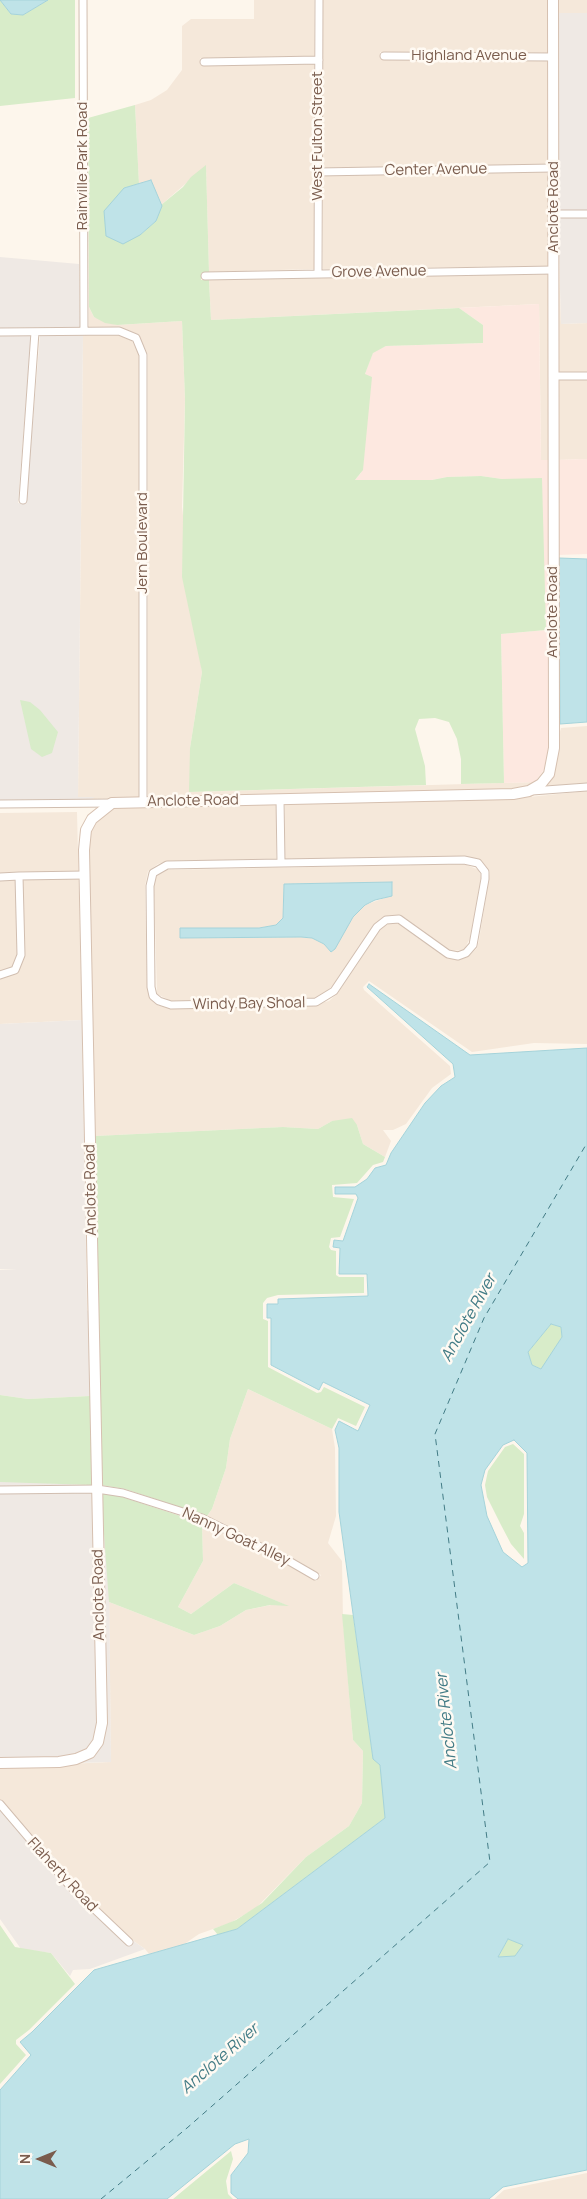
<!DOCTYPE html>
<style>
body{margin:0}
#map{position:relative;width:587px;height:2199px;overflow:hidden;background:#fdf6ec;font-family:Manrope,sans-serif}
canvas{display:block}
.north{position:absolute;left:15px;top:2134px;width:50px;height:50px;-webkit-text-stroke:4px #fffaf3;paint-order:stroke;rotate:270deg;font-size:14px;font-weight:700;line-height:20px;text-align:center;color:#7a5c4d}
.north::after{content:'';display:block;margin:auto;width:18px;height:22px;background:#7a5c4d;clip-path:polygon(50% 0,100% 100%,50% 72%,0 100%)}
</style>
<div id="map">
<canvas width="587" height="2199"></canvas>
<div class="north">N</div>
</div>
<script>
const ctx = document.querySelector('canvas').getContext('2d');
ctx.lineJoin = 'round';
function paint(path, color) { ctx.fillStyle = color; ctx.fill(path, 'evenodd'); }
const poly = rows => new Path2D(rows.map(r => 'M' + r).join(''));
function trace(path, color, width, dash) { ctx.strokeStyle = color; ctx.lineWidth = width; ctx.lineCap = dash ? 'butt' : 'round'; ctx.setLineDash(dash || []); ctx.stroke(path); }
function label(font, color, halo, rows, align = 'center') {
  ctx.font = font + ' Manrope,sans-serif'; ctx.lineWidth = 5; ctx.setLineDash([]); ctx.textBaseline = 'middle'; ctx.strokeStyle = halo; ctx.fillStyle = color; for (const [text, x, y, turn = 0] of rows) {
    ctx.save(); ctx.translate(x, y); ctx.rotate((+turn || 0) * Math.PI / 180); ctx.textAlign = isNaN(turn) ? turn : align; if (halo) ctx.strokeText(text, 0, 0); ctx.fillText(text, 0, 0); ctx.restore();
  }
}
paint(poly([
 [254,0,314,0,314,56,200,58,200,65,314,64,314,269,209,272,206,166,161,205,151,180,139,184,135,105,151,100,167,90,182,70,182,26,191,19,254,19],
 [323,0,549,0,549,53,380,52,380,59,549,61,549,164,323,168],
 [558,0,587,0,587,13,558,13],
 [549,172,549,266,323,269,323,176],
 [558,232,561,324,587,323,587,372,557,372],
 [549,274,548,460,541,460,539,304,211,320,209,280],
 [89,307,94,317,117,325,182,321,185,399,182,507,202,672,190,748,190,792,535,782,528,787,513,790,148,798,148,355,138,334,119,327,89,327],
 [83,335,118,335,132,341,139,355,139,798,91,799,78,797],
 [557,380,587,380,587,459,557,460],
 [587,726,587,783,545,786,561,728],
 [587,791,587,1044,534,1043,472,1052,369,981,363,987,364,990,450,1066,451,1074,432,1088,406,1124,393,1130,383,1130,391,1141,385,1157,363,1144,357,1125,332,1121,318,1129,283,1127,95,1136,89,850,91,831,96,821,113,807,276,803,276,859,167,861,158,864,148,871,145,886,147,988,150,999,157,1005,171,1009,308,1006,329,1001,338,993,380,930,388,924,397,923,447,958,459,959,470,955,477,948,479,940,490,872,481,860,464,856,285,859,285,803,529,797],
 [77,812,82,1020,0,1024,0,813],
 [464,864,479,870,481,878,470,938,464,950,450,951,402,916,393,915,383,917,374,924,334,984,324,994,315,998,171,1001,157,994,154,886,156,875,163,870],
 [392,883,390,896,365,905,353,917,331,952,324,944,312,938,301,937,180,938,180,928,258,928,276,925,283,918,284,884],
 [248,1389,332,1429,335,1448,336,1516,328,1543,342,1561,343,1620,353,1740,363,1751,362,1803,349,1826,306,1857,256,1908,230,1923,199,1934,183,1945,149,1954,145,1949,109,1924,58,1861,0,1804,0,1767,111,1762,109,1602,194,1635,220,1626,246,1610,271,1605,286,1605,234,1583,191,1614,178,1607,203,1561,202,1523,287,1564,316,1581,321,1575,291,1557,207,1516,212,1509,226,1468,230,1439],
 [587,2173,587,2199,494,2199,504,2190]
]), '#f5e8da');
paint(poly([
 [539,304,541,460,548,460,549,748,546,767,535,782,504,783,501,634,546,630,543,556,502,479,481,476,447,477,432,480,354,481,361,473,365,374,373,352,386,346,483,343,483,325,459,308],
 [587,459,587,554,558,555,557,460]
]), '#fde8e0');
paint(poly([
 [558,13,587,13,587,210,558,210],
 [558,218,587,218,587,323,561,324],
 [0,257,79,264,80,327,0,328],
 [83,335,78,797,95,797,91,799,0,800,0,336,31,336,18,503,26,504,40,336],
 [82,1020,87,1310,89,1312,90,1396,28,1399,0,1395,0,1270,17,1269,0,1269,0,1024],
 [3,1481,92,1485,0,1486,0,1482],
 [92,1493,97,1722,93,1741,87,1750,74,1755,59,1758,0,1759,0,1494],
 [102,1515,109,1573,111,1762,75,1763,102,1743],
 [0,1805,58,1861,109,1924,145,1949,90,1969,73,1970,70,1976,51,1953,21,1949,0,1919]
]), '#efe9e4');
paint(poly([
 [0,0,11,14,23,15,48,0,75,0,75,98,0,106],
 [135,105,139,184,124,188,140,235,156,221,161,205,183,187,191,177,206,165,209,272,201,273,201,280,209,280,211,320,459,308,483,325,483,343,386,346,373,353,365,374,372,377,363,470,355,480,432,480,447,477,481,476,502,479,542,478,546,630,501,634,504,783,461,784,461,759,457,739,449,722,435,718,419,719,415,729,425,766,426,785,189,792,190,748,202,672,182,577,185,399,182,321,117,325,105,323,94,317,89,307,88,118],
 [20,700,30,702,40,710,58,732,52,753,42,757,31,749],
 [352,1118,357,1125,363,1144,385,1157,383,1162,373,1165,357,1183,332,1185,333,1197,354,1199,340,1237,331,1238,329,1247,331,1250,336,1251,336,1275,339,1277,364,1277,364,1293,278,1295,267,1298,263,1303,263,1319,268,1321,268,1367,317,1393,321,1392,324,1387,365,1407,356,1426,338,1418,332,1429,248,1389,230,1439,226,1468,212,1509,207,1516,125,1489,101,1485,95,1136,283,1127,318,1129,332,1121],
 [551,1324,561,1327,562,1337,542,1369,532,1365,528,1352],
 [0,1395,28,1399,90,1396,92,1485,0,1482],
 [513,1444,524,1454,524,1514,520,1526,524,1533,524,1559,511,1544,501,1525,487,1497,485,1485,488,1471,505,1447],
 [101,1493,122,1497,202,1523,203,1561,178,1607,191,1614,234,1583,289,1606,270,1605,246,1610,220,1626,194,1635,109,1602],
 [342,1614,353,1615,373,1758,380,1765,383,1782,385,1818,237,1929,218,1935,213,1929,236,1920,262,1903,306,1857,349,1826,362,1803,363,1751,353,1740],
 [0,1925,15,1947,51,1953,75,1984,29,2030,16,2040,16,2044,26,2055,0,2084],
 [508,1939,524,1945,515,1956,498,1957],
 [231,2151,233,2159,226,2181,228,2194,233,2199,173,2199]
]), '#d8ecc9');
const water = poly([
 [0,0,48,0,23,15,11,14,0,0],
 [151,180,162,206,156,221,140,235,123,244,106,236,104,211,124,188,151,180],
 [559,558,587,559,587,722,560,724,559,558],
 [392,882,392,896,375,900,365,905,353,917,335,949,331,952,324,944,312,938,301,937,180,938,180,928,259,928,276,925,283,918,284,884,392,882],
 [369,984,470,1055,587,1048,587,2170,503,2187,489,2199,238,2199,231,2193,231,2175,248,2153,249,2139,235,2144,167,2199,0,2199,0,2090,31,2055,20,2042,32,2032,94,1970,237,1929,385,1818,380,1765,373,1759,339,1512,339,1448,335,1430,339,1421,358,1431,370,1405,323,1382,319,1390,271,1365,271,1318,267,1318,267,1304,278,1304,278,1299,368,1296,367,1274,339,1274,340,1248,333,1247,334,1240,343,1241,358,1198,356,1194,335,1194,335,1187,355,1187,367,1179,375,1168,386,1165,391,1153,425,1103,441,1086,455,1077,453,1064,367,987,369,984],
 [551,1324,561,1327,562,1337,541,1369,532,1365,528,1352,551,1324],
 [514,1440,527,1453,528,1563,522,1567,503,1552,487,1516,481,1485,485,1470,503,1445,514,1440],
 [508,1939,523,1945,515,1956,498,1957,508,1939]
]);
paint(water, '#bfe3e8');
trace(water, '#a5d3da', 1);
trace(poly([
 [101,2199,187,2128,490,1862,435,1434,484,1318,587,1143]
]), '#437c86', 1, [6, 5]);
const street = poly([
 [83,0,84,331],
 [384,56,553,57],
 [204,62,319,60],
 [318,172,553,168],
 [553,214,587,214],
 [318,273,319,0],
 [205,276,554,270],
 [0,332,119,331,136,338,143,355,143,802],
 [553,376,587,376],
 [23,500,35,332],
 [532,791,587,787],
 [280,799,281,863,167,865,153,873,150,886,151,987,153,996,159,1001,171,1005,316,1002,334,991,377,927,386,920,399,919,448,954,458,956,466,953,473,945,485,879,485,872,478,863,464,860,281,863],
 [0,804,112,803],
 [0,877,19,876],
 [0,975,15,970,21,955,19,876,85,875],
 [0,1490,97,1489,123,1493,202,1518,289,1561,315,1576],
 [0,1804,69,1885,129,1942]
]);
const secondary = poly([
 [0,1763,59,1762,76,1759,90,1753,98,1742,102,1723,84,850,86,830,92,819,112,803,513,794,529,791,541,784,549,774,554,748,553,0]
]);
trace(street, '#d1beb0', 9);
trace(secondary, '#d6c0b0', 12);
trace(street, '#fff', 7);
trace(secondary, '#fff', 10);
label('15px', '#7a5c4d', '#fffaf3', [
 ["Highland Avenue",469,56],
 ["West Fulton Street",318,136,-90],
 ["Rainville Park Road",83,166,-90],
 ["Center Avenue",436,170,-1],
 ["Anclote Road",554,207,-90],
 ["Grove Avenue",379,272,-1],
 ["Jern Boulevard",143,543,-90],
 ["Anclote Road",553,612,-90],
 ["Anclote Road",193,801,-1],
 ["Windy Bay Shoal",249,1004,-1],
 ["Anclote Road",91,1190,-91],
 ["Nanny Goat Alley",236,1537,25],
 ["Anclote Road",99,1595,-91],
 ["Flaherty Road",62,1875,47]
]);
label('italic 16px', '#437c86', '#fffaf3', [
 ["Anclote River",469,1318,-61],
 ["Anclote River",447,1721,-96],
 ["Anclote River",220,2059,-41]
]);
</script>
